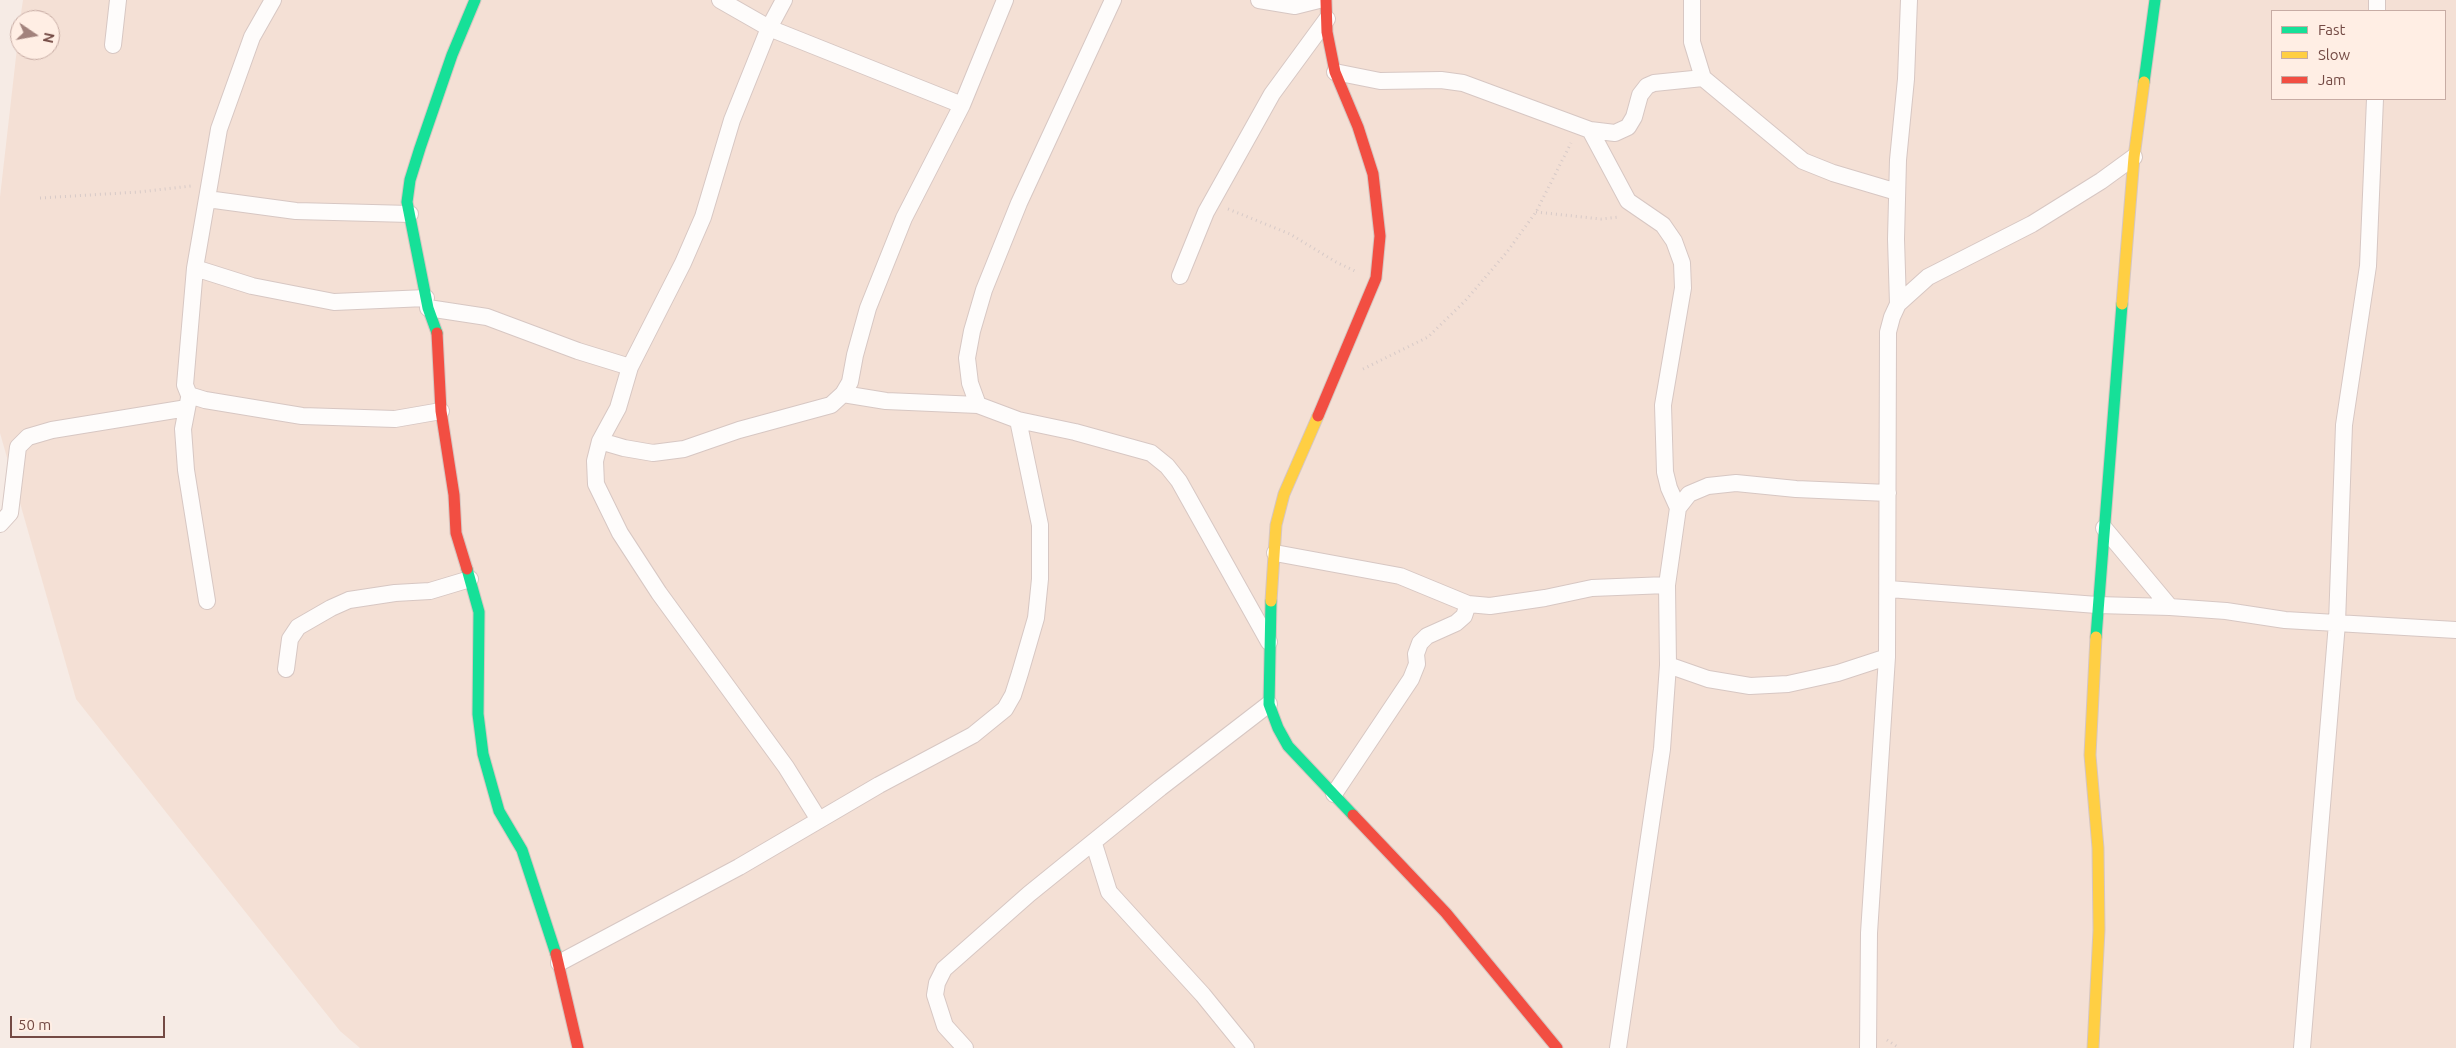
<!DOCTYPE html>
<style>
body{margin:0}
#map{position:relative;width:2456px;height:1048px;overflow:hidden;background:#f6ebe5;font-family:Ubuntu,sans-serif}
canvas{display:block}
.legend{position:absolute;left:2271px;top:10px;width:175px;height:90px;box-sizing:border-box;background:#ffeee4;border:1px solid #c7aca4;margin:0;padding:6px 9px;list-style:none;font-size:15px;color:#744a44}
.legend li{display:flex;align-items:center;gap:10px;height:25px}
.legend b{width:25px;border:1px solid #c7aca4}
.north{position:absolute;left:10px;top:10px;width:50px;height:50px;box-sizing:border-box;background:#ffeee4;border:1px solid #c7aca4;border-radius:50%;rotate:102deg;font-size:14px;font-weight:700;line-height:20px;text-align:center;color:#744a44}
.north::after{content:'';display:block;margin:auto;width:18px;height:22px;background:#a2827c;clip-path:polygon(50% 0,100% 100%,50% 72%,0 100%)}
.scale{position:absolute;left:10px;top:1016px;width:155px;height:22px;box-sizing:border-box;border:2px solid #744a44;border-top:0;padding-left:6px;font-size:15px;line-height:18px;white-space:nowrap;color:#744a44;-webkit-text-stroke:4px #ffeee4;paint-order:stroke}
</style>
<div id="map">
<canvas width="2456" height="1048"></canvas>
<ul class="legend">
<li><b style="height:6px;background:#16e098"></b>Fast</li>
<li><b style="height:6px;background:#ffcf43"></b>Slow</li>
<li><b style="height:6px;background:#f24e42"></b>Jam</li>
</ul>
<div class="north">N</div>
<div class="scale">50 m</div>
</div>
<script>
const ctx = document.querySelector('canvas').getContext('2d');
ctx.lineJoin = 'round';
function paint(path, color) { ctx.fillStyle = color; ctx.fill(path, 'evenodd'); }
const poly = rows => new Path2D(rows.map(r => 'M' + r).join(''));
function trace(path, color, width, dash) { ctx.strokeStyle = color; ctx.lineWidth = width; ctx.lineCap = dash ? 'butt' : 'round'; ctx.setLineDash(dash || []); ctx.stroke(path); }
paint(poly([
 [23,0,2456,0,2456,1048,360,1048,340,1031,76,699,0,433,0,197,20,22,20,50,50,50,50,20,20,20],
 [2272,11,2445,11,2445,99,2272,99]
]), '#f4e0d5');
const street = poly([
 [273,0,252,37,219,129,195,268,185,385,189,395,205,400,302,416,395,419,441,411],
 [720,0,769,28,962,105],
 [784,0,769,28,732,120,703,217,683,263,630,367,618,408,600,441,595,461,596,484,620,533,659,593,786,767,819,820],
 [1259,0,1295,6,1319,0],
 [1692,0,1692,42,1703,78,1803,161,1833,173,1897,192],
 [2377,11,2377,0],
 [113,45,118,0],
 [1335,72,1380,81,1441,80,1463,83,1590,130,1615,133,1628,127,1634,117,1640,95,1647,86,1654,83,1703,78],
 [1590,130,1628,201,1663,225,1674,241,1682,263,1683,288,1663,405,1665,472,1669,488,1678,508],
 [207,199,296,211,410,214],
 [195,268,252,286,334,302,426,298],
 [1180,276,1206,212,1272,94,1327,19],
 [1898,304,1896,239,1898,160,1906,79,1909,0],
 [428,308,487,317,578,351,630,367],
 [843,394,886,401,978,405,1018,420,1075,432,1151,453,1167,466,1179,481,1269,642],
 [189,398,183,429,186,470,207,601],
 [978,405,970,383,967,358,972,331,984,290,1019,203,1113,0],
 [600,441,624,448,653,453,684,449,739,430,831,405,843,394,850,382,855,355,868,308,904,218,962,105,1005,0],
 [0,524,10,513,18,447,28,437,52,430,187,408],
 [2104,528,2170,607],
 [1275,553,1400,576,1468,604,1490,606,1545,598,1592,588,1667,585],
 [1889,589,2097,605,2170,607,2226,611,2285,620,2456,630],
 [1668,665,1708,679,1750,686,1788,684,1838,673,1887,657],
 [286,669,290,639,298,627,331,608,349,600,395,593,430,591,470,579],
 [1334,794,1411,679,1417,664,1416,654,1420,643,1427,636,1456,623,1464,616,1468,604],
 [1094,844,1109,892,1203,995,1246,1048],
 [559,963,739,867,879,785,973,735,1005,709,1013,695,1020,673,1036,618,1040,579,1040,525,1018,420],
 [965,1048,945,1026,935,995,937,983,944,969,1029,894,1160,788,1269,704],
 [1618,1048,1662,749,1668,665,1667,585,1678,508,1689,494,1708,486,1736,483,1796,489,1888,493],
 [1868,1048,1869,933,1887,657,1888,332,1892,317,1898,304,1928,277,2032,224,2101,181,2134,157],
 [2302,1048,2337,623,2344,425,2368,266,2375,99]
]);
const fast = poly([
 [2144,82,2155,0],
 [437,333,428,308,407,202,410,180,420,148,452,55,475,0],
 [467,569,479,612,478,714,483,754,499,811,522,850,556,954],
 [1271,601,1269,704,1278,728,1288,746,1353,815],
 [2096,637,2122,304]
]);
const slow = poly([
 [2122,304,2134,157,2144,82],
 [1271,601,1276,525,1284,494,1318,416],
 [2093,1048,2099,930,2098,848,2090,755,2096,637]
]);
const jam = poly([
 [437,333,441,411,454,495,456,533,467,569],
 [1318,416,1376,278,1380,236,1373,174,1358,127,1335,72,1327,32,1326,0],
 [1353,815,1446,913,1557,1048],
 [556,954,578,1048]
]);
trace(street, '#d7c7c3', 18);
trace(fast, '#d6c6c1', 13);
trace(slow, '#d6c6c1', 13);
trace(jam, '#d6c6c1', 13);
trace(poly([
 [40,198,139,192,191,186],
 [1228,209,1290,234,1336,262,1357,272],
 [1536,212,1601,219,1619,217],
 [1363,369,1428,337,1465,301,1507,252,1536,212,1571,143],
 [1887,1040,1899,1048]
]), '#d7cac8', 3, [1, 4]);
trace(street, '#fefcfb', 16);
trace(fast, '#16e098', 11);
trace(slow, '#ffcf43', 11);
trace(jam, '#f24e42', 11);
</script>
